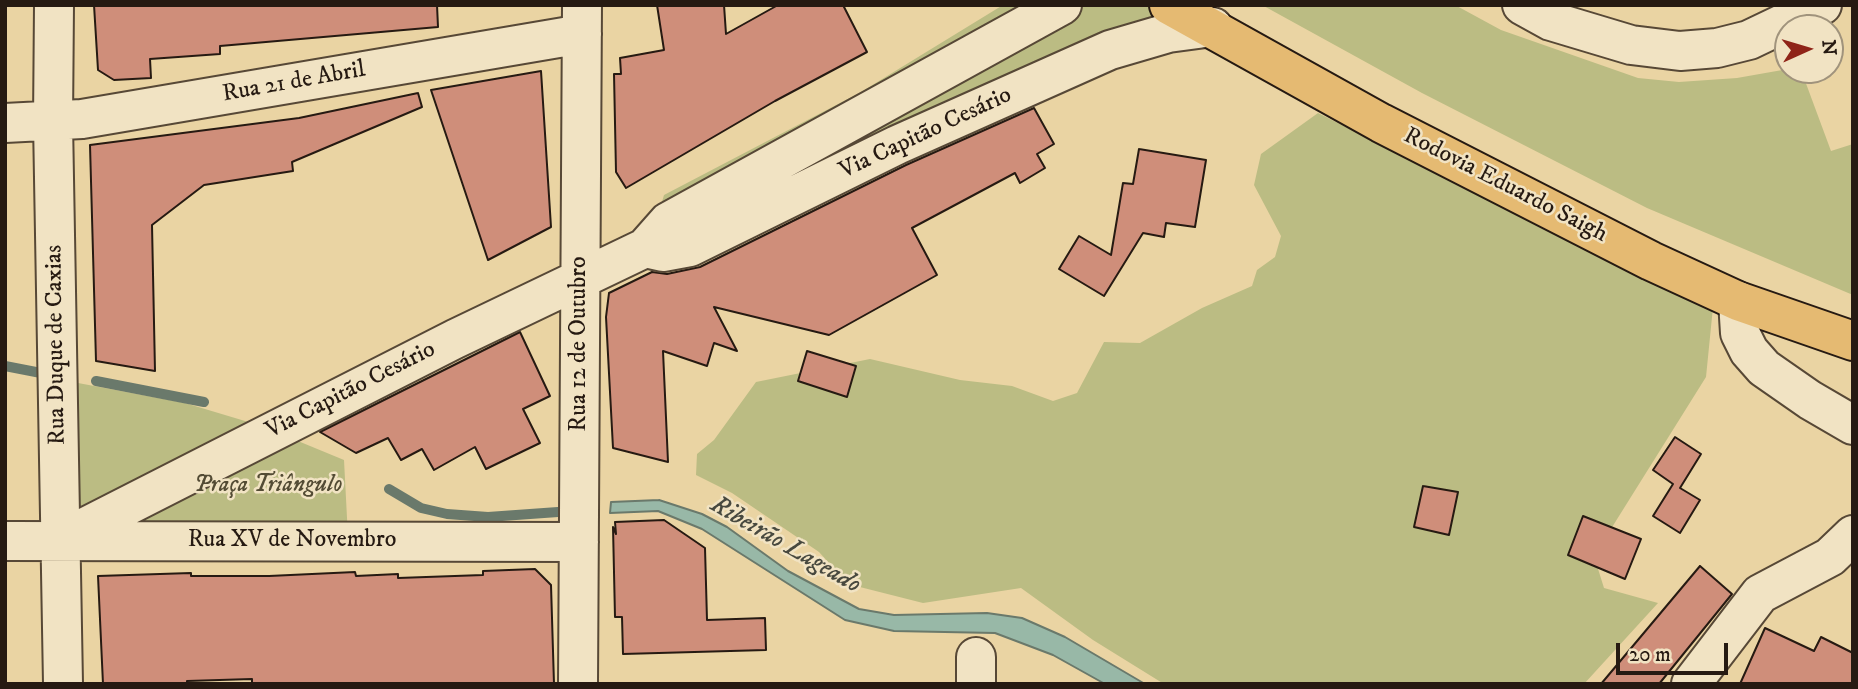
<!DOCTYPE html>
<meta charset="utf-8">
<style>
body{margin:0}
#map{position:relative;width:1858px;height:689px;overflow:hidden;background:#ead4a3;font-family:"IM FELL DW Pica",serif}
canvas{display:block}
.frame{position:absolute;inset:0;border:7px solid #261a12;pointer-events:none}
.north{position:absolute;left:1774px;top:14px;width:70px;height:70px;box-sizing:border-box;background:#f1e3c3;border:2px solid #a0937c;border-radius:50%;rotate:86deg;font-size:19px;font-weight:700;line-height:28px;text-align:center;color:#261a12}
.north::after{content:'';display:block;margin:auto;width:24px;height:32px;background:#8f2418;clip-path:polygon(50% 0,100% 100%,50% 72%,0 100%)}
.scale{position:absolute;left:1616px;top:643px;width:112px;height:32px;box-sizing:border-box;border:4px solid #261a12;border-top:0;padding-left:9px;font-size:21px;line-height:24px;white-space:nowrap;color:#261a12;-webkit-text-stroke:5px #f1e3c3;paint-order:stroke}
</style>
<div id="map">
<canvas width="1858" height="689"></canvas>
<div class="frame"></div>
<div class="north">N</div>
<div class="scale">20 m</div>
</div>
<script>
const ctx = document.querySelector('canvas').getContext('2d');
ctx.lineJoin = 'round';
function paint(path, color) { ctx.fillStyle = color; ctx.fill(path, 'evenodd'); }
const poly = rows => new Path2D(rows.map(r => 'M' + r).join(''));
function trace(path, color, width, dash) { ctx.strokeStyle = color; ctx.lineWidth = width; ctx.lineCap = dash ? 'butt' : 'round'; ctx.setLineDash(dash || []); ctx.stroke(path); }
function label(font, color, halo, rows, align = 'center') {
  ctx.font = font + ' "IM FELL DW Pica",serif'; ctx.lineWidth = 5; ctx.setLineDash([]); ctx.textBaseline = 'middle'; ctx.strokeStyle = halo; ctx.fillStyle = color; for (const [text, x, y, turn = 0] of rows) {
    ctx.save(); ctx.translate(x, y); ctx.rotate((+turn || 0) * Math.PI / 180); ctx.textAlign = isNaN(turn) ? turn : align; if (halo) ctx.strokeText(text, 0, 0); ctx.fillText(text, 0, 0); ctx.restore();
  }
}
paint(poly([
 [1003,5,1167,5,1199,25,901,126,685,218,659,212,664,195,861,92],
 [1262,5,1455,5,1501,30,1638,78,1679,82,1737,78,1788,69,1801,70,1831,151,1853,144,1853,295,1647,208,1422,93],
 [1318,113,1669,289,1713,307,1706,377,1594,556,1604,588,1658,603,1584,684,1164,684,1093,640,1021,588,923,603,848,584,819,552,732,493,696,475,697,454,714,440,756,382,870,359,960,380,1012,386,1053,401,1077,393,1104,342,1140,343,1202,308,1252,286,1257,270,1275,257,1281,236,1254,185,1261,154],
 [62,380,185,403,255,424,63,535],
 [264,427,344,460,348,537,74,537]
]), '#bbbc83');
const water = poly([
 [659,500,702,514,727,527,788,571,859,609,894,615,987,613,1022,618,1065,637,1145,684,1105,684,1053,655,995,633,894,631,845,620,702,529,658,511,610,513,611,502,659,500]
]);
paint(water, '#98b8a7');
trace(water, '#6a796b', 2);
trace(poly([
 [5,366,41,373],
 [96,381,204,402],
 [389,489,421,508,447,514,488,517,572,511]
]), '#6a796b', 10);
const building = poly([
 [94,5,437,5,438,27,220,46,220,54,150,59,151,78,114,80,98,70,94,5],
 [657,5,724,5,726,34,778,5,843,5,867,52,775,101,626,188,616,172,614,74,621,74,620,58,664,50,657,5],
 [541,71,551,227,488,260,431,90,541,71],
 [418,93,422,107,292,162,293,171,204,185,152,225,155,371,96,361,90,145,299,118,418,93],
 [1034,108,1054,144,1037,154,1045,168,1020,183,1015,173,912,228,937,275,829,335,714,307,737,351,714,343,707,366,663,351,668,462,613,448,606,317,609,293,652,272,667,274,700,267,906,165,1034,108],
 [1139,149,1206,160,1195,227,1166,223,1164,237,1143,233,1104,296,1059,269,1079,236,1111,255,1123,183,1133,184,1139,149],
 [520,332,550,396,523,409,540,443,486,469,475,447,434,470,422,449,401,460,388,438,356,453,320,432,520,332],
 [807,351,856,366,847,397,798,381,807,351],
 [1675,437,1701,454,1680,488,1700,500,1680,533,1653,516,1673,484,1653,470,1675,437],
 [1423,486,1458,492,1449,535,1414,527,1423,486],
 [1583,516,1641,539,1625,579,1568,555,1583,516],
 [664,520,705,548,707,620,765,618,766,650,623,654,622,617,615,617,613,527,616,534,615,522,664,520],
 [1700,566,1732,594,1659,684,1601,684,1700,566],
 [535,569,551,585,554,684,252,684,252,679,187,681,187,684,103,684,98,576,191,573,191,576,269,576,355,572,356,576,398,574,398,578,483,575,483,571,535,569],
 [1765,628,1814,651,1821,637,1853,653,1853,684,1740,684,1765,628]
]);
paint(building, '#cf8e7a');
trace(building, '#261a12', 2);
const minor = poly([
 [54,5,53,122,63,684],
 [1522,5,1551,21,1631,45,1680,51,1717,48,1749,40,1822,5],
 [5,123,82,119,582,34],
 [645,248,663,252,690,247,897,145,1110,50,1168,33,1213,27],
 [60,540,455,339,645,248,668,222,1062,5],
 [5,541,579,542],
 [976,657,976,684],
 [578,684,582,5],
 [1691,684,1760,594,1830,557,1853,535]
]);
const tertiary = poly([
 [1738,301,1740,333,1749,351,1764,368,1810,400,1853,425]
]);
const trunk = poly([
 [1169,5,1381,123,1651,261,1738,301,1853,341]
]);
trace(minor, '#574836', 42);
trace(tertiary, '#574836', 42);
trace(trunk, '#261a12', 42);
trace(minor, '#f1e3c3', 38);
trace(tertiary, '#f1e3c3', 38);
trace(trunk, '#e5ba72', 38);
label('24px', '#261a12', '#f1e3c3', [
 ["Rua 21 de Abril",294,83,-10],
 ["Via Capitão Cesário",926,134,-25],
 ["Rodovia Eduardo Saigh",1505,186,27],
 ["Rua 12 de Outubro",580,344,-90],
 ["Rua Duque de Caxias",57,345,-91],
 ["Via Capitão Cesário",351,391,-27],
 ["Rua XV de Novembro",292,541]
]);
label('italic 24px', '#534b34', '#f1e3c3', [
 ["Praça Triângulo",268,486]
]);
label('italic 26px', '#48493f', '#f1e3c3', [
 ["Ribeirão Lageado",785,546,30]
]);
</script>
